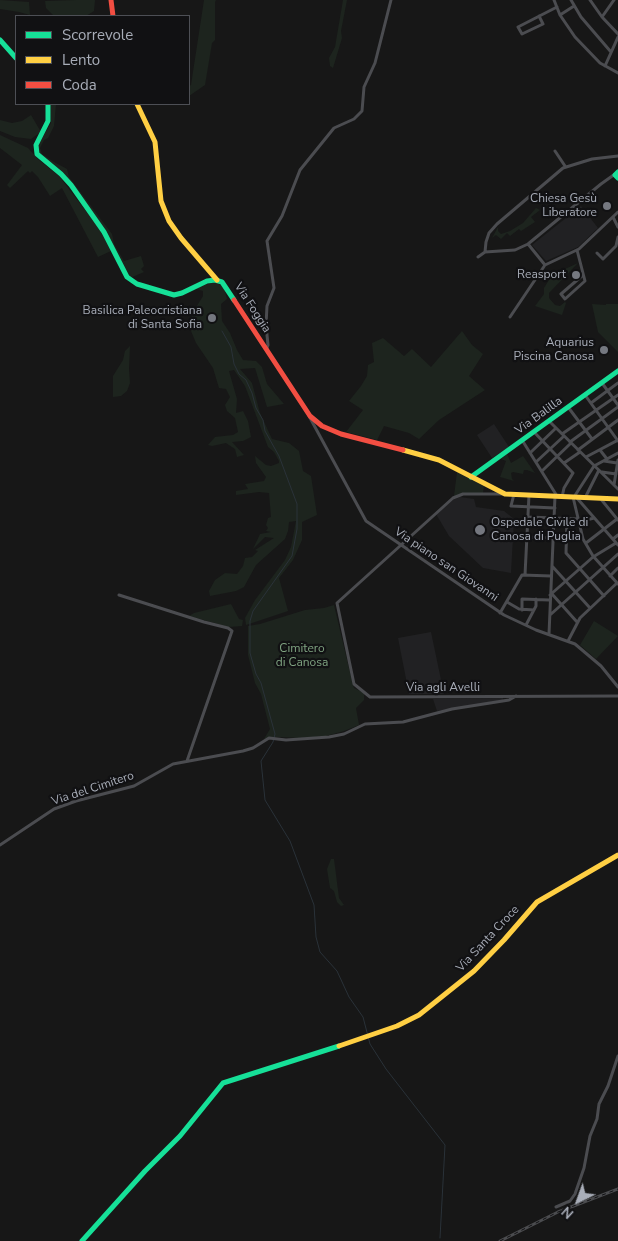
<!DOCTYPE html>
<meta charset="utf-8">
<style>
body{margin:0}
#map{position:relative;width:618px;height:1241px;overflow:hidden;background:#171717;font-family:"Nunito Sans",sans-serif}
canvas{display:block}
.legend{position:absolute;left:15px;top:15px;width:175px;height:90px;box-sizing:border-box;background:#111113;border:1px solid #4d4f55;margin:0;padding:6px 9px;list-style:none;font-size:15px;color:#a8adb8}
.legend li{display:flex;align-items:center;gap:10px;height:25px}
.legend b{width:25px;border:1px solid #4d4f55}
.north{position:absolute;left:553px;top:1176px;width:50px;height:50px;-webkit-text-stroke:4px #111113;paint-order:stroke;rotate:222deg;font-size:14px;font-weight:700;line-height:20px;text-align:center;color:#a8adb8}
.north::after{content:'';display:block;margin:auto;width:18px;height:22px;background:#a8adb8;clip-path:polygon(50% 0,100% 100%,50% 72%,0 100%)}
</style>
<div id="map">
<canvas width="618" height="1241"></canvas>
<ul class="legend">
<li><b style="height:6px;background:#16e098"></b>Scorrevole</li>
<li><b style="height:6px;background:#ffcf43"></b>Lento</li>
<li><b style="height:6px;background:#f24e42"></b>Coda</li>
</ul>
<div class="north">N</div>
</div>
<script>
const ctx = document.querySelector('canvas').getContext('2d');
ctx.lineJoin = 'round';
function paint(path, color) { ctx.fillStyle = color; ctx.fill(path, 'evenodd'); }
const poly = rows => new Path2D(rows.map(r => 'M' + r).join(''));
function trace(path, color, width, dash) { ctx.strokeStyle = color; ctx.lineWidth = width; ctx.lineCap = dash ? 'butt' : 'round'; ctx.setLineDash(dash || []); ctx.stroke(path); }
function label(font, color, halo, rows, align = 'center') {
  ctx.font = font + ' "Nunito Sans",sans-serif'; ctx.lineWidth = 4.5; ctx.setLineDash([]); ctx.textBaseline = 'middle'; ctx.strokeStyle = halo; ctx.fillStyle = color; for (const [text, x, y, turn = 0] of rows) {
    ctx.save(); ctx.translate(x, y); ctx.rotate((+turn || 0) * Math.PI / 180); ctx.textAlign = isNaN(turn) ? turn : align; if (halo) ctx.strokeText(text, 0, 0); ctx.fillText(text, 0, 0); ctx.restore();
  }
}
paint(poly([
 [581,206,598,228,578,247,546,261,532,245],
 [494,424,509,447,492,458,477,435],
 [460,497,474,499,476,507,504,511,514,519,511,573,483,568,449,536,436,514,453,500],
 [431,632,444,694,409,694,398,638],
 [503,698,503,700,437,711,433,699]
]), '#212123');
paint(poly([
 [0,0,29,2,30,15,19,12,0,9],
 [76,0,95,0,94,11,86,16,54,16,46,8,45,1],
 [204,0,216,0,215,2,215,40,212,43,205,85,189,96,189,86,191,85],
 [343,0,347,0,341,31,342,38,333,68,330,66,329,58,335,47],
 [50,104,56,104,54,126,48,138,44,140,40,148,42,154,54,162,67,169,69,177,112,234,114,244,124,261,141,256,144,266,141,269,144,272,130,278,124,270,104,229,76,189,66,176,38,152,37,147,51,123],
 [31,115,41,132,31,139,15,137,0,131,0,120,12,123,22,121],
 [0,135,28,148,39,160,59,176,102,232,111,251,98,257,62,188,50,196,38,177,32,171,30,173,28,171,10,188,7,185,22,165,0,148],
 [536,208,540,210,531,217,535,222,521,231,519,229,510,236,507,233,501,239,496,235,492,238,498,227,498,231,501,234,510,231,523,223],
 [578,263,549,293,549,298,555,305,560,306,565,302,566,303,562,315,535,306,544,294,544,288,552,275],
 [214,282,221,285,224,288,227,299,221,304,222,321,230,333,237,350,243,360,256,361,262,367,267,384,284,404,267,407,255,368,240,369,252,383,260,413,272,439,289,443,299,451,303,471,311,476,317,515,302,522,302,540,293,560,279,578,288,611,246,625,245,618,255,600,285,560,291,547,296,521,289,522,288,531,285,539,256,565,244,587,236,591,210,596,209,591,215,580,225,573,237,574,243,566,245,558,252,557,258,551,255,550,274,538,265,537,253,549,260,534,271,532,266,531,268,528,266,525,268,518,271,517,269,493,259,492,236,495,236,491,248,489,245,484,264,481,266,477,256,463,255,456,266,465,271,466,279,463,279,465,279,461,274,452,268,447,245,386,234,370,229,371,237,399,236,413,243,411,248,421,251,437,243,441,232,442,244,455,237,457,235,449,226,443,212,446,208,445,215,437,233,435,238,432,235,418,227,411,225,405,230,397,226,389,219,388,213,368,196,343,191,331,191,319,195,309,203,296,203,291,196,289,201,286],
 [592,304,606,305,606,304,618,304,618,352,598,332],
 [462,331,472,345,483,354,469,376,485,390,439,420,419,439,409,433,384,426,377,440,346,432,363,410,349,401,361,386,367,376,368,365,374,362,372,343,383,338,404,356,412,349,431,367],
 [130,346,129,369,130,383,127,391,121,396,113,397,113,376,123,360,125,351],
 [507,454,511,463,523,456,535,473,527,470,524,470,523,474,513,472,511,473,512,479,514,481,500,477,506,461,501,459],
 [457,472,484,486,483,493,454,496],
 [231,604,239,619,243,620,242,626,229,627,189,616,194,613],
 [334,605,353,685,354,688,364,693,364,700,356,708,359,725,344,731,326,736,302,738,277,737,264,739,270,729,261,694,255,683,248,655,248,626,260,624,305,610,324,608],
 [594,621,618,636,596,659,580,645],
 [331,859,334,859,339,898,344,905,341,906,337,902,334,891,330,888,327,869]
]), '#1d241e');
trace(poly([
 [222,331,231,347,234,364,239,374,246,380,252,393,256,408,263,420,265,431,279,456,297,504,297,529,292,556,253,611,250,621,250,653,256,674,261,683,275,734,273,742,261,761,265,800,290,841,314,905,316,937,320,952,337,971,349,997,363,1017,370,1044,386,1069,445,1145,440,1238]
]), '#2a3239', 1);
trace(poly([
 [554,0,560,15,575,37,600,63,618,73],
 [571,0,581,17,611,52],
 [590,0,602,17,618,34],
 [560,15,574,6],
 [539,16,543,24,522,34,518,27,557,7],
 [602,17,614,0],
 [605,66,618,37],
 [555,151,565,166],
 [613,217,618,227],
 [528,244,545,265],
 [577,250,585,281,565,299,561,294,583,275],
 [485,252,515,250,528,244,601,184,615,174],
 [597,253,603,259,616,246,618,237],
 [478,257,485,252,486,242,489,233,497,224,563,168,592,159,618,156],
 [510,317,545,265,579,249,618,212],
 [267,348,268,345,266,325,267,306,274,288,267,241,282,216,300,170,334,128,354,119,362,111,364,87,375,63,391,0],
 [602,383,618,405],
 [585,395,618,441],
 [591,403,618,383],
 [568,407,592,439],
 [309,416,366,521,504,615,536,630,575,644,601,666,618,687],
 [549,421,618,489],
 [534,432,573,473,564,488,562,497],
 [562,434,618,395],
 [522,440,557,496],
 [570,442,618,407],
 [578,450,618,420],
 [600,450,607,459],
 [530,453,556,428],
 [586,457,618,440],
 [604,461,617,463],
 [536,462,564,436],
 [564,463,580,452],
 [542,471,571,443],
 [602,472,616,474],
 [614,485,618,460],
 [502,494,463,494,453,498,337,603,354,684,370,697,618,696],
 [514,494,511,506,555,508],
 [573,497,583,539,593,556,618,584],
 [574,497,594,466,618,453],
 [576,497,618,545],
 [585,498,599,470],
 [600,498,618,520],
 [528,517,578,519],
 [567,519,566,553,604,596],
 [579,522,594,518],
 [527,537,583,539],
 [613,539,618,535],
 [586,543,617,519],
 [552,566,590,608],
 [525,575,529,495],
 [610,576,618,568],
 [552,594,577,622],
 [119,595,204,622,228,628,232,631,187,761],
 [550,595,593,557,616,543],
 [507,602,519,609,534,610],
 [522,610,522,599,549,600],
 [500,613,522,575,551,576],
 [550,615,618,554],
 [526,625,536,606,536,599],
 [549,634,555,496],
 [568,641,580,618,617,583],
 [0,845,54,809,76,801,134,786,173,764,243,751,253,748,269,738,286,740,329,737,344,734,365,724,403,722,452,709,509,700,516,696],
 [556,1207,570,1201,575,1194,584,1168,590,1136,597,1119,599,1104,608,1086,618,1056]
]), '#4b4c50', 3);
trace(poly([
 [0,40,16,58],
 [48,104,48,121,36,145,37,154,61,174,71,185,104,232,127,277,137,284,174,295,182,293,207,281,215,280,222,282,234,300],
 [618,172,615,175,618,178],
 [471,477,618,371],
 [82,1241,145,1171,180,1136,223,1083,339,1046]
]), '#16e098', 5);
trace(poly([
 [137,104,155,142,161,201,169,221,181,238,217,280],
 [403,450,439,460,505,494,618,499],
 [339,1046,397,1026,419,1015,474,971,504,940,537,902,618,855]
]), '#ffcf43', 5);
trace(poly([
 [111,0,113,16],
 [234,300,310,416,322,426,341,434,403,450]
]), '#f24e42', 5);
const rail = poly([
 [500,1241,558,1212,618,1189]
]);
trace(rail, '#4b4c4f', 3);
trace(rail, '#111113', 1, [4]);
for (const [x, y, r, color] of [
 [607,206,5,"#757880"],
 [576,275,5,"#757880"],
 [212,318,5,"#757880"],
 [604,350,5,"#757880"],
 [480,530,6,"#757880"]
]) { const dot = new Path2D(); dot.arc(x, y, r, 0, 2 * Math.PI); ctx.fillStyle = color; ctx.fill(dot); trace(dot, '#111113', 2); }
label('12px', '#a8adb8', '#111113', [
 ["Chiesa Gesù",597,199],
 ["Liberatore",597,213],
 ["Reasport",566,275],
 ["Basilica Paleocristiana",202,311],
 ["di Santa Sofia",202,325],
 ["Aquarius",594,343],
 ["Piscina Canosa",594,357],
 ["Ospedale Civile di",491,523,"left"],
 ["Canosa di Puglia",491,537,"left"]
], 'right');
label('12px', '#a8adb8', '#111113', [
 ["Via Foggia",252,308,57],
 ["Via Balilla",539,416,-36],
 ["Via piano san Giovanni",446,565,34],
 ["Via agli Avelli",443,688],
 ["Via del Cimitero",93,789,-18],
 ["Via Santa Croce",488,939,-47]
]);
label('12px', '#7fa381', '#111113', [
 ["Cimitero",302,649],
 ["di Canosa",302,663]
]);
</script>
